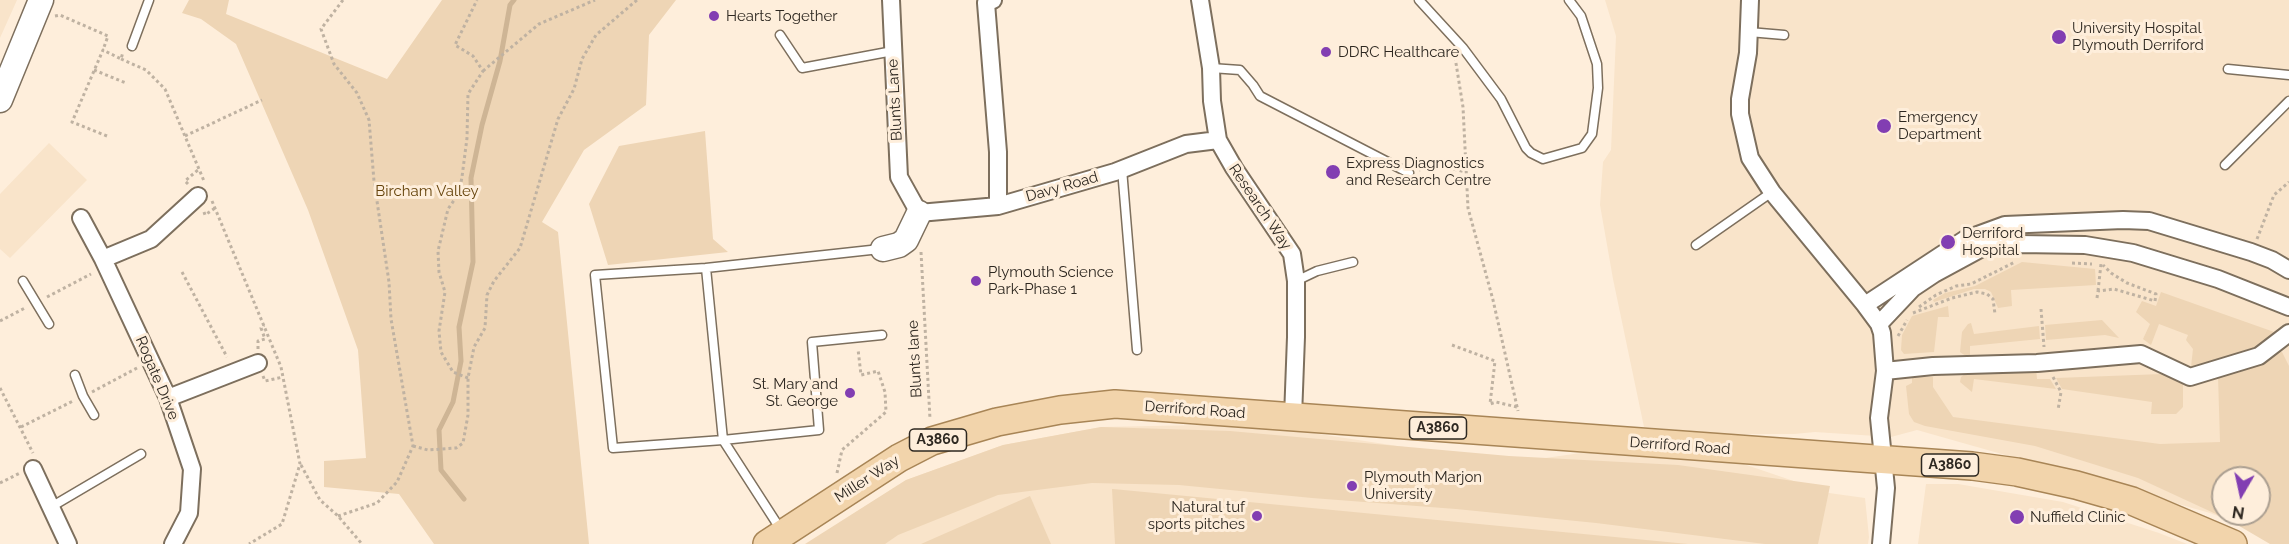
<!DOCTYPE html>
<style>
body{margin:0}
#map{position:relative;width:2289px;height:544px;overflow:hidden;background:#feeedb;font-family:Raleway,sans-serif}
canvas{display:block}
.north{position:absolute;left:2211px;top:466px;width:60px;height:60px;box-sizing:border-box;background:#feeedb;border:2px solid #ab9f91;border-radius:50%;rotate:189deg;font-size:16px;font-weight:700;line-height:24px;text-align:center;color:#2e2821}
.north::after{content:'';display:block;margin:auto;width:21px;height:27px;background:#823eb2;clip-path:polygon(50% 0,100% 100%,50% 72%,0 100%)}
</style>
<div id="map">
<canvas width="2289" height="544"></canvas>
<div class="north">N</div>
</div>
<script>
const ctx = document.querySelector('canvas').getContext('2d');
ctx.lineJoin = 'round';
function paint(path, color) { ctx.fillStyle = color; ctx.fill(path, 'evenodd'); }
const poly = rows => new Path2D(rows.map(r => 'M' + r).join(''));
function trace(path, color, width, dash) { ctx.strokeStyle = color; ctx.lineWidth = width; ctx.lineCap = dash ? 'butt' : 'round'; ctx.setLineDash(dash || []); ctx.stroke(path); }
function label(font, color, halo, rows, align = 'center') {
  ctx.font = font + ' Raleway,sans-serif'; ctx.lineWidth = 6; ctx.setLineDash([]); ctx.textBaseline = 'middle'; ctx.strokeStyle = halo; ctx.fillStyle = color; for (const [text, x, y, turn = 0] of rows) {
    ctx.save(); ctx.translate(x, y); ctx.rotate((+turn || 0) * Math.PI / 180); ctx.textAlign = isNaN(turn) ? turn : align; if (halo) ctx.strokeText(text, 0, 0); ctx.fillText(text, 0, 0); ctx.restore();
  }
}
paint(poly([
 [0,0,17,0,0,38],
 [1605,0,2289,0,2289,544,2210,513,1917,430,1891,437,1815,432,1794,434,1726,434,1644,427,1613,279,1600,205,1603,162,1611,150,1616,36],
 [2223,478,2259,478,2259,514,2223,514],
 [49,143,87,180,10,258,0,249,0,194],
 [1253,424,1509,463,1610,449,1717,455,1829,493,1865,498,1869,537,1868,544,806,544,906,480,1003,445,1101,427],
 [1926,484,1958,484,2063,502,2159,533,2187,544,1918,544]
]), '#f9e4ca');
paint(poly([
 [189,0,229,0,226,14,387,79,442,0,676,0,649,35,646,105,584,150,542,222,558,232,589,544,434,544,399,494,324,487,324,461,366,458,358,350,308,210,236,44,201,19,182,13],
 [705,131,713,239,728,252,608,265,589,204,619,146],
 [2022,262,2095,269,2096,285,2011,290,2012,306,1998,308,1991,292,1985,289,1974,289,1934,302,1933,300,1945,293,1975,286],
 [2161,292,2277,333,2255,347,2191,367,2193,349,2186,340,2188,335,2159,324,2151,345,2143,339,2150,324,2136,312,2142,301,2156,306],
 [1948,306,1949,317,1938,317,1934,352,1904,354,1901,350,1902,335,1912,316],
 [2102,320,2119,338,2105,335,2046,340,2045,325],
 [1971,323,1974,334,2039,326,2040,339,1970,346,1970,359,1960,352,1962,332,1968,324],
 [2276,351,2282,352,2289,366,2289,544,2270,544,2229,520,2138,478,2035,446,1925,426,1914,422,1909,414,1906,386,1912,383,1912,377,1933,377,1933,387,1953,417,2160,444,2220,442,2218,376],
 [2223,478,2259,478,2259,514,2223,514],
 [2036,367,2037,379,2050,379,2056,389,1974,379,1972,392,1960,382,1961,377,1969,371],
 [2162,374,2183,378,2183,407,2176,414,2151,414,2152,402,2062,389,2056,378],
 [1101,427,1230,431,1509,456,1678,465,1830,486,1818,544,1765,544,1596,523,1456,509,1312,498,1179,485,1092,483,998,495,898,535,885,544,805,544,906,480,1003,445],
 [1112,489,1113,489,1688,544,1115,544],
 [1030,496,1051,544,921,544]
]), '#eed5b5');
trace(poly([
 [464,499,441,470,439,430,453,402,461,361,459,327,473,262,471,178,482,125,500,61,510,5,514,0]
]), '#ceb595', 5);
const lane = poly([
 [1419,0,1463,48,1501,99,1526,148,1531,153,1543,159,1582,148,1592,134,1598,88,1597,64,1581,16,1569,0],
 [1749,32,1784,35],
 [780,35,802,68,893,51],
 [132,46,149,0],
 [1211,68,1240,70,1253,85,1260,96,1409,173],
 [2228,69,2289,75],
 [2225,165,2289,101],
 [1122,169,1137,350],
 [1696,245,1772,192],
 [706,268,595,275,613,448,723,440,819,430,812,342,882,335],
 [23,281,49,324],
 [1296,281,1317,271,1353,262],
 [75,375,83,396,94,415],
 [51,507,141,454],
 [781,530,723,440,706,268,880,249]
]);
const street = poly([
 [891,0,899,177,919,213,998,206,1115,172,1186,144,1218,140],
 [993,0,986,3,998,152,998,206],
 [1200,0,1211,68,1212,101,1218,140,1234,168,1292,254,1296,281,1296,337,1293,417],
 [1750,0,1748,53,1740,99,1740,114,1750,158,1772,192,1865,305,1879,324,1882,333,1885,371,1879,418,1886,488,1881,544],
 [81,218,103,259,168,398,192,469,189,513,173,544],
 [103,259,151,239,198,196],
 [1865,305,1964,240,2005,225,2123,220,2149,221,2251,252,2272,260,2289,270],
 [1879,324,1913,288,1934,274,1982,248,2020,244,2085,245,2133,253,2218,279,2289,307],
 [1885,371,1933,366,2037,363,2141,354,2190,377,2259,356,2289,333],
 [168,398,258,363],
 [33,469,68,544]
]);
const secondary = poly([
 [0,100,41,0],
 [883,249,899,245,906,240,919,213]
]);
const primary = poly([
 [767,544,899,458,932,441,997,422,1060,410,1115,404,1972,466,2017,472,2076,485,2132,501,2233,544]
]);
trace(lane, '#7d6f5d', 11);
trace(street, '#7d6f5d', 20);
trace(secondary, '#7d6f5d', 27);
trace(primary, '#a88556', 30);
trace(poly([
 [55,16,60,15,108,36,103,50],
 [1455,57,1463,107,1468,208,1493,300,1518,411],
 [121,59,146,70,165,89,204,181],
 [94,70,126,83],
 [483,71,539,24,595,0],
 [107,136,72,122,103,50,121,59,123,52],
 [185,136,262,100],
 [1419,170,1435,165,1466,172],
 [188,184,185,181,199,169],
 [212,201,281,367,300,464,282,524,249,544],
 [204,212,205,215,215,208],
 [2257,239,2274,195,2289,182],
 [921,252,930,419],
 [2072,263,2092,264],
 [182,272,227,357],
 [2098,291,2101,264],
 [47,297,91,274],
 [2097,298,2098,291,2114,289,2155,301,2156,294,2127,283,2111,273,2103,265],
 [1919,307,1936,295,1956,286,1971,284,2015,262],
 [2041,309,2044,347],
 [1913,313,1952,298,1977,292,1987,294,1993,299,1995,314],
 [0,321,25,308],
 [1898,336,1907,320],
 [1452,345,1495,361,1490,404,1496,402,1517,407],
 [258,349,258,341,265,339,261,328,264,325],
 [263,376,265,381,283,377],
 [2053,377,2061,392,2058,410],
 [468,378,453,372,441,352,439,331,445,292,439,272,438,251,448,209,459,193,462,177,467,138,468,94,483,71,473,56,455,45,477,0],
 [0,388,33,453],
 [92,392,137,368],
 [21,427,73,401],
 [413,446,428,450,456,448,463,443,468,415,468,378,474,347,485,328,487,295,494,281,520,248,558,119,574,89,582,59,596,35,637,0],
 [301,465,320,500,338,516,362,544],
 [837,473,842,450,886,412,885,392,878,371,861,375,858,349],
 [0,483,20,473],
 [338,516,377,503,397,482,413,446,391,319,389,282,374,181,369,120,357,93,334,64,321,29,343,0]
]), '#bfb2a2', 3, [3, 3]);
trace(lane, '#fff', 8);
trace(street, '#fff', 16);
trace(secondary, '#fff', 24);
trace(primary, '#f2d4ab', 27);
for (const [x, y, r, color] of [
 [714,16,6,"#823eb2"],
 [2059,37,8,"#823eb2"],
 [1326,52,6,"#823eb2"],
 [1884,126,8,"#823eb2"],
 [1333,172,8,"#823eb2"],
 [1948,242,8,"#823eb2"],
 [976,281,6,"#823eb2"],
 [850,393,6,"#823eb2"],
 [1352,486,6,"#823eb2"],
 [1257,516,6,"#823eb2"],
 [2017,517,8,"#823eb2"]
]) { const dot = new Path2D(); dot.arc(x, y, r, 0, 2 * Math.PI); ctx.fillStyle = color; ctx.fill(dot); trace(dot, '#feeedb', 2); }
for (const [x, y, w] of [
 [1438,428,57],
 [938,440,57],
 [1950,465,57]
]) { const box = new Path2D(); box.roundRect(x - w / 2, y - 11, w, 22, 4.5); ctx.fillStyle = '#feeedb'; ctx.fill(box); trace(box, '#2e2821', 1.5); }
label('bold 14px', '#2e2821', null, [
 ["A3860",1438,428],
 ["A3860",938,440],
 ["A3860",1950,465]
]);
label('15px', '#2e2821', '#feeedb', [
 ["Hearts Together",726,16],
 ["University Hospital",2072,28],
 ["Plymouth Derriford",2072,45],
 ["DDRC Healthcare",1338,52],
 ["Emergency",1898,117],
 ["Department",1898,134],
 ["Express Diagnostics",1346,163],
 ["and Research Centre",1346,180],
 ["Derriford",1962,233],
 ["Hospital",1962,250],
 ["Plymouth Science",988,272],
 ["Park-Phase 1",988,289],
 ["St. Mary and",838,384,"right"],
 ["St. George",838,401,"right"],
 ["Plymouth Marjon",1364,477],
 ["University",1364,494],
 ["Natural tuf",1245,507,"right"],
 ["sports pitches",1245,524,"right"],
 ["Nuffield Clinic",2030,517]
], 'left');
label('15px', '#2e2821', '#feeedb', [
 ["Blunts Lane",895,100,-93],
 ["Davy Road",1062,187,-16],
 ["Research Way",1260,207,56],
 ["Blunts lane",915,359,-93],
 ["Rogate Drive",157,378,67],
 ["Derriford Road",1195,410,4],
 ["Derriford Road",1680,446,4],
 ["Miller Way",867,479,-33]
]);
label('15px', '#66440c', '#feeedb', [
 ["Bircham Valley",427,191]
]);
</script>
